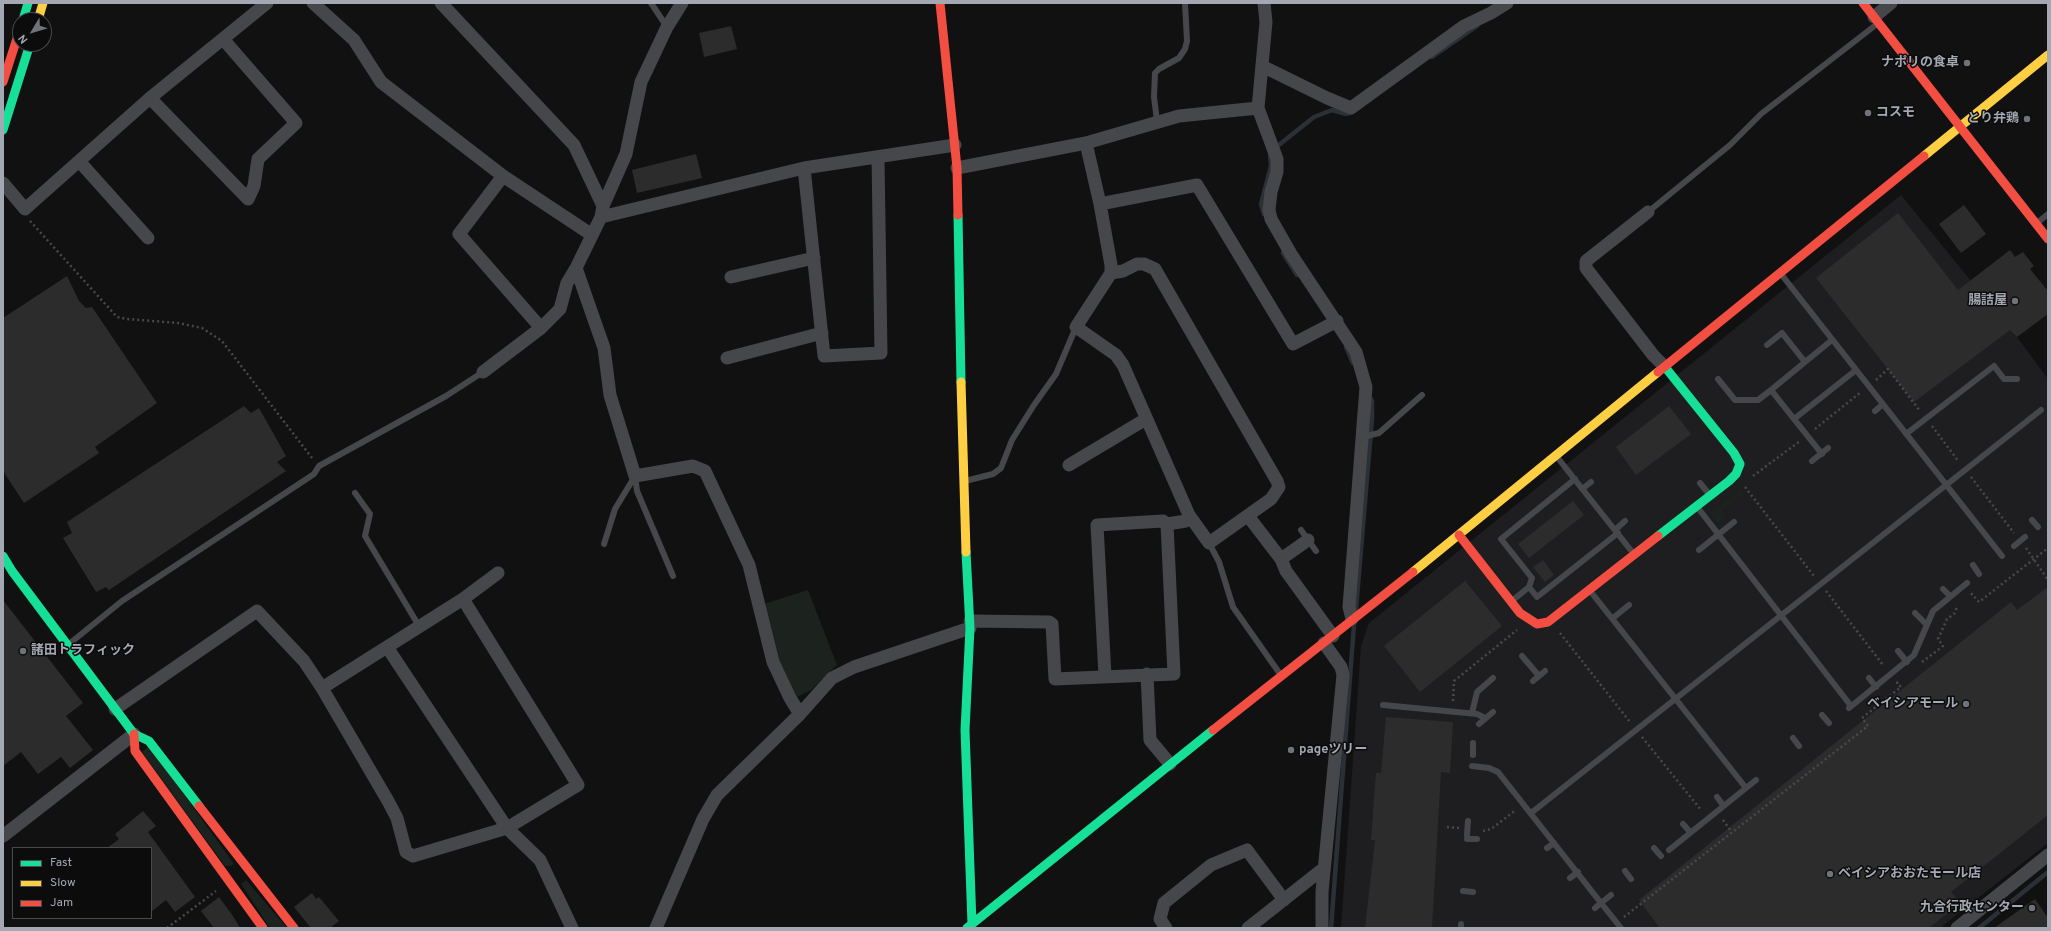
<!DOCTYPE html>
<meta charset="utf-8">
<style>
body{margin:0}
#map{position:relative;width:2051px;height:931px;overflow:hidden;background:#111112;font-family:Overpass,sans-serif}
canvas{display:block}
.frame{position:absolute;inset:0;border:4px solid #a4a8b2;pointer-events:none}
.legend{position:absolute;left:12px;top:847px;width:140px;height:72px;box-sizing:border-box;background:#0c0c0d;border:1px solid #494a4f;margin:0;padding:5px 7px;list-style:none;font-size:12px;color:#a4a8b2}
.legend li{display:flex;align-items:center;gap:8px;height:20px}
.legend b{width:20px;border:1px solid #494a4f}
.north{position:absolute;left:12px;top:12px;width:40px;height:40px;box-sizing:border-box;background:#0c0c0d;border:1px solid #494a4f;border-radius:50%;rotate:232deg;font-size:11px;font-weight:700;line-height:16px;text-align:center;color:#a4a8b2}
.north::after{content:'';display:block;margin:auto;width:14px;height:18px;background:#71737a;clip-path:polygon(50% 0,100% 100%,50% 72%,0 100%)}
</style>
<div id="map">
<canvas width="2051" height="931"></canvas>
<div class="frame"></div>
<ul class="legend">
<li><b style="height:5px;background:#16e098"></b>Fast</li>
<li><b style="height:5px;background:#ffcf43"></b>Slow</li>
<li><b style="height:5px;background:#f24e42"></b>Jam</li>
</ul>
<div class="north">N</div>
</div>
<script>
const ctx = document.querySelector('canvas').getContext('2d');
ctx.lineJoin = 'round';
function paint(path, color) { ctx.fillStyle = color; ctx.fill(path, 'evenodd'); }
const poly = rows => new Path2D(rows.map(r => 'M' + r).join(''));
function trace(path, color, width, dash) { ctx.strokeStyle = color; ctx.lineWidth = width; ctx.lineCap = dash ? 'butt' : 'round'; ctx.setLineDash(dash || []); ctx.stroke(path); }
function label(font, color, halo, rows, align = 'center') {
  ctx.font = font + ' Overpass,"Noto Sans JP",sans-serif'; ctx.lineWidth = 3; ctx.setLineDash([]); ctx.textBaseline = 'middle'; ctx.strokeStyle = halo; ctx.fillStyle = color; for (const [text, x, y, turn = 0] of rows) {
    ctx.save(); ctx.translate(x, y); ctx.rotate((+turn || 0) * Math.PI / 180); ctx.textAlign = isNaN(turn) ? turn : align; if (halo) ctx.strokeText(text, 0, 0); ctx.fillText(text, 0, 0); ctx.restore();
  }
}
paint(poly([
 [1901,195,2020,341,2048,379,2048,843,1940,928,1341,928,1361,646,1369,623]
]), '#1e1e20');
paint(poly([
 [1741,490,1745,493,1722,510,1726,517,1718,523,1710,513],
 [808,590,837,665,811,690,795,698,777,665,764,604],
 [149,746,234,864,230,866,225,866,142,752],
 [246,880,287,928,270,928,241,884]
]), '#1c221d');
trace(poly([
 [1432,57,1477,26],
 [1275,148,1314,117,1332,110,1346,114,1352,112],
 [1264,214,1261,204,1271,166,1270,155],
 [1283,253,1297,275],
 [1346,347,1353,363],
 [1356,609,1372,419,1372,401,1369,396],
 [1331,928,1354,625],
 [1979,928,2048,872]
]), '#2a3036', 4.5);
paint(poly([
 [731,26,737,49,704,57,699,33],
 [696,154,702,178,637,193,632,170],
 [1964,205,1986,234,1961,253,1939,224],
 [1898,213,1958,290,2010,250,2015,257,2023,252,2034,266,2030,269,2048,291,2048,314,2017,337,2010,330,1914,402,1816,278],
 [67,276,79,301,86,308,92,307,157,403,95,447,99,453,24,503,3,471,3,318],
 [244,406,251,413,259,408,286,456,277,462,286,471,109,590,106,587,96,592,63,538,72,533,67,522],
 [1669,406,1691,434,1636,475,1616,447],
 [1573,501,1584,515,1529,558,1518,544],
 [1543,560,1554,575,1545,582,1533,567],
 [1465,581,1502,626,1420,692,1384,646],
 [2048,587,2048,815,1951,892,1960,903,1929,928,1660,928,1639,900,2011,602,2017,610],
 [3,600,83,703,66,716,93,750,70,768,61,757,38,774,21,752,3,766],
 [1386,717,1453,722,1450,773,1441,772,1432,928,1365,928,1375,840,1371,840,1376,773,1381,773],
 [143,811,156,826,148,832,195,897,175,912,166,900,151,912,151,848,107,848,119,839,115,834],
 [312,893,316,899,319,897,339,921,330,928,311,928,294,907],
 [219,897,233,916,240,928,214,928,201,911],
 [2035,899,2048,918,2048,928,1994,928]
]), '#2c2c2d');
trace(poly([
 [30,221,117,317,127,319,178,323,202,328,222,341,312,458],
 [1876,380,1888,369,1920,411],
 [1932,426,1959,462],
 [1815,429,1861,392],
 [1753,476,1800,441],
 [1971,477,2014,533],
 [1745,487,1814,576],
 [2026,548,2048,580],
 [1826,591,1883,665,1882,666],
 [1971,595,1972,594,1979,602,2048,548],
 [1560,633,1630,722],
 [1922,662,1943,646,1938,639,1947,619,1954,614,1957,607],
 [1453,701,1454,681,1517,630],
 [1642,737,1701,810],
 [1723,820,1731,831],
 [1447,827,1459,828],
 [1483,831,1491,829,1516,810],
 [1624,917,1868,726,1862,718,1901,687,1897,683,1898,682],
 [167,928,216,891]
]), '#48494c', 2.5, [2, 3]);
trace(poly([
 [651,3,667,27],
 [1157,121,1154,97,1155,73,1159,69,1179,58,1185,49,1187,41,1185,3],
 [1648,212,1730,145,1761,114,1877,24],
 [2037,223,2048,214],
 [1781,274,2002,556],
 [1767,345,1782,333,1805,362,1832,340],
 [1718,379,1735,400,1758,400,1771,390],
 [1875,411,1883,404],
 [1794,419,1771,390,1805,362],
 [1906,434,1994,366,2004,379,2017,379],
 [1363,437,1379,433,1422,395],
 [1822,454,1794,419,1856,370],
 [1557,457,1633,553],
 [1812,461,1828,448],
 [635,476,637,491,673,576],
 [965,481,993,474,1001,468,1012,440,1034,405,1056,374,1076,327],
 [1700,483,1709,494],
 [1582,489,1591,482],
 [355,493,370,514,365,536,419,626],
 [1698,508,1851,706],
 [2032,520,2038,527],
 [1301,530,1316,551],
 [1615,530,1625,521],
 [1209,543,1219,562,1233,607,1280,674],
 [604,544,615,509,635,476],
 [2014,546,2025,537],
 [1699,550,1734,522],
 [1973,565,1979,574],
 [1529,587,1532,578,1501,539,1575,479],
 [1943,589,1950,596],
 [1591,592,1746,788],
 [1513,600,1529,587,1537,597,1618,533],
 [1915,613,1927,625],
 [1613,618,1629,605],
 [69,644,122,601,314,474,319,466,446,396,483,372],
 [1898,651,1907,662],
 [1522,656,1539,676],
 [1869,678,1876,687],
 [1533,681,1545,671],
 [1383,705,1477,714,1485,718],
 [1849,708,1914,655,1933,611,1967,583],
 [1472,713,1477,692,1493,678],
 [1822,715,1829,723],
 [1479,724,1493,712],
 [1793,738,1799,746],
 [1473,755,1473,743],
 [1472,766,1489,768,1498,772,1601,903,1595,908],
 [1717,797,1723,805],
 [1531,813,2041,410],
 [1683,824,1690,832],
 [1467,835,1468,821],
 [1467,839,1477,839],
 [1547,848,1554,843],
 [1654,848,1661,856],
 [1669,850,1756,780],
 [1625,871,1631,879],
 [1570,878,1578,872],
 [1463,891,1473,892],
 [1611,895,1601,903,1621,928],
 [1461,928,1461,924]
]), '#46474b', 6);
trace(poly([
 [313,3,354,40,381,82,503,176,592,235],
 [441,3,574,145,603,206],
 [682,3,667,27,641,82,626,154,603,206,601,217,576,268,604,348,610,395,635,476,693,466,705,471,749,565,773,662,790,698,800,714],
 [1264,3,1266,22,1258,108,1277,159,1277,172,1271,192,1269,210,1271,219,1291,254,1356,352,1366,387,1349,607,1352,619],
 [1874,17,1891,3],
 [1262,66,1327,98,1351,108,1464,26,1491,13,1507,3],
 [150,98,248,199,254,186,258,159,296,123,223,39],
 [1086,143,1100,204,1111,265,1111,273,1076,327,1116,355,1123,365,1189,515,1209,543,1271,499,1279,487,1277,481,1155,269,1144,264,1137,264,1123,271,1111,273],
 [79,161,148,238],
 [804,168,824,356,881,353,878,157],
 [957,168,1086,143,1179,116,1258,108],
 [503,176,459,234,541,328],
 [3,183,25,209,150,98,267,3],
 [1100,204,1197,185,1293,344,1337,321],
 [1648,212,1586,261,1586,268,1653,355,1665,367],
 [601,217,804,168,955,145],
 [731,277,814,258],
 [727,358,822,333],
 [483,372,541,328,560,309,567,283,576,268],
 [1069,465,1146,419],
 [1248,516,1281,559],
 [1308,540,1281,559,1286,571,1333,636],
 [970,621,1049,622,1052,624,1055,679,1174,674,1167,524],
 [387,647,507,828,540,860,572,928],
 [1147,674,1150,740,1170,764],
 [1105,676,1097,525,1163,521,1167,524,1186,521,1189,515],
 [322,688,463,599,498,573],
 [115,709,257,611,304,661,322,688,388,801,397,818,406,852,413,856,507,828,578,785,463,599],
 [3,836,134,734],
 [656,928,703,819,717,795,800,714,832,678,854,667,970,628],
 [1166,928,1160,919,1164,903,1211,865,1247,850,1284,900],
 [1248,928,1324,868],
 [1322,928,1322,892,1343,675,1341,667,1324,643],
 [1957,928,2048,855]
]), '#46474b', 13);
trace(poly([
 [23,20,28,3],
 [3,130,30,44],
 [958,215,961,382],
 [1658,536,1729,481,1736,474,1740,464,1734,453,1665,367],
 [966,552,970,628,965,730,972,924],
 [3,556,12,571,134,734,149,741,199,806],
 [967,928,1213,730]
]), '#16e098', 9);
trace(poly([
 [38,20,43,3],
 [1924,156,2048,55],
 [961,382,966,552],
 [1413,572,1658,372]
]), '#ffcf43', 9);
trace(poly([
 [940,3,957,168,958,215],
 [1863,3,2048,239],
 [3,82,20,29],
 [1658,372,1924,156],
 [1459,535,1520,613,1537,624,1548,622,1658,536],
 [1213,730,1413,572],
 [134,734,135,751,263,928],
 [199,806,294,928]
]), '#f24e42', 9);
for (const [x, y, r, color] of [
 [1967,63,4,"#71737a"],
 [1868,113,4,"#71737a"],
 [2027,119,4,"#71737a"],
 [2015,301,4,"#71737a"],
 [23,651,4,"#71737a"],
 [1966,704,4,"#71737a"],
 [1291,750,4,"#71737a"],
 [1830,874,4,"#71737a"],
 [2032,908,4,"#71737a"]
]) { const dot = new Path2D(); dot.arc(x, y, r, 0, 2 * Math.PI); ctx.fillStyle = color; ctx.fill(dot); trace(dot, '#0c0c0d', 1.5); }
label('bold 13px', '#a4a8b2', '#0c0c0d', [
 ["ナポリの食卓",1959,63],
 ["コスモ",1876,113,"left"],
 ["とり弁鶏",2019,119],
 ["腸詰屋",2007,301],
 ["諸田トラフィック",31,651,"left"],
 ["ベイシアモール",1958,704],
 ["pageツリー",1299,750,"left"],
 ["ベイシアおおたモール店",1838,874,"left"],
 ["九合行政センター",2024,908]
], 'right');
</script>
